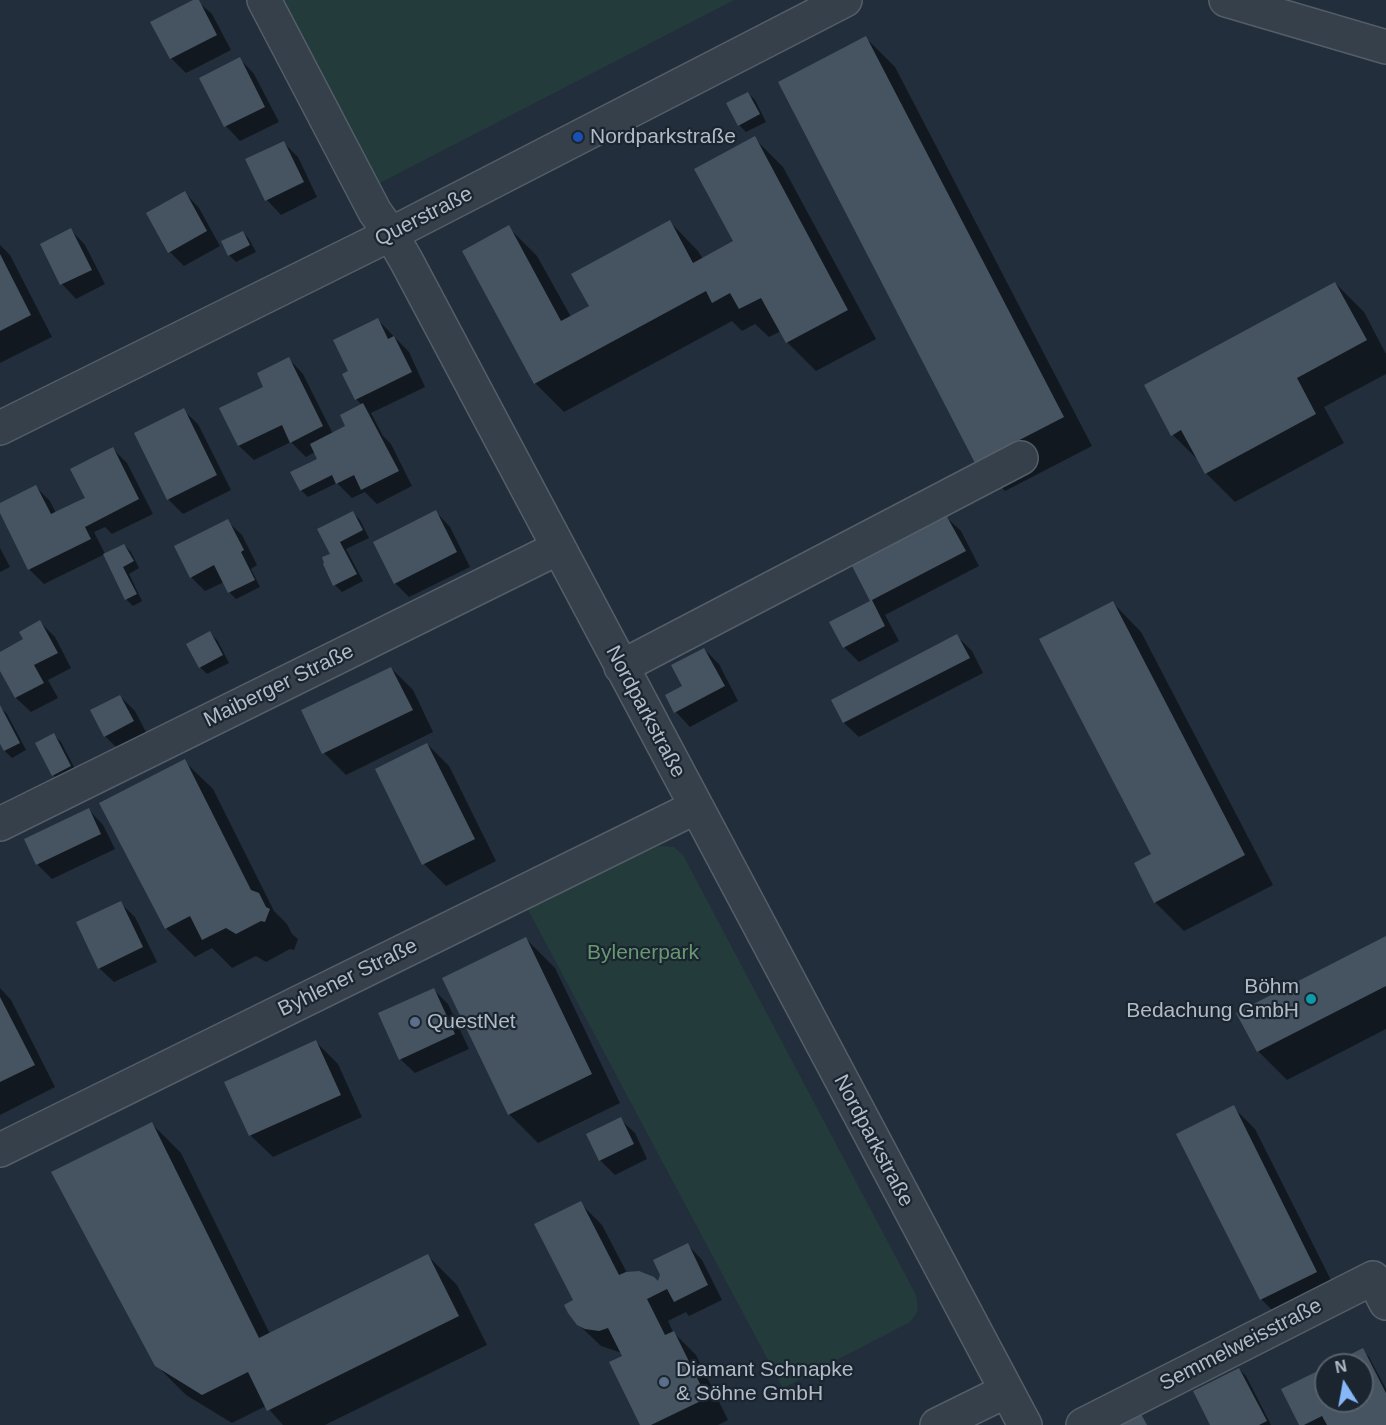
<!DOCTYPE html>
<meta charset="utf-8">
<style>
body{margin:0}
#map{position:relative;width:1386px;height:1425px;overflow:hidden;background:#222e3b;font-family:Arial,sans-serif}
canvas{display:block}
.north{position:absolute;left:1314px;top:1353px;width:60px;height:60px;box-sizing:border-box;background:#1b2530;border:2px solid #57616c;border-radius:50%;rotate:349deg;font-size:16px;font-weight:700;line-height:24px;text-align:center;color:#b1bbc7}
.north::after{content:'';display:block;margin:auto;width:21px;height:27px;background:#86b8f8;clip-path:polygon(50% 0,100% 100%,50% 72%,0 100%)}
</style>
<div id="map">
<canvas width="1386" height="1425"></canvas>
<div class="north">N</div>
</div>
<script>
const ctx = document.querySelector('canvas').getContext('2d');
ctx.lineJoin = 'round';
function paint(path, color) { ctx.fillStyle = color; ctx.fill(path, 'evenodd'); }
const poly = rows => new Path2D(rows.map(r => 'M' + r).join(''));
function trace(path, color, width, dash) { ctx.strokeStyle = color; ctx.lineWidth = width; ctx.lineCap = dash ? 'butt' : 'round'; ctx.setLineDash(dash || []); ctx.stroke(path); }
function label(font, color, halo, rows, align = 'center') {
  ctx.font = font + ' Arial,sans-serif'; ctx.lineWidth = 4.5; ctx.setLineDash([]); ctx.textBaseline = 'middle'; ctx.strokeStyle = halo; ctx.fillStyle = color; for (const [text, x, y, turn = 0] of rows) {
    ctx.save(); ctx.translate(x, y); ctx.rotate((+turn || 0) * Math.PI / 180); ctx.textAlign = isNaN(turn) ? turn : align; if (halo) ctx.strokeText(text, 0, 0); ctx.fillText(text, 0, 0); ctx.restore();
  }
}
paint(poly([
 [280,0,734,0,376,185],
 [659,846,674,847,683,855,916,1295,918,1311,910,1322,783,1388,526,906]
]), '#243b3c');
paint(poly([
 [196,0,212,14,231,50,186,73,171,58],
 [866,38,895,67,1092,446,1005,491,977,462],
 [240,59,254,74,279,122,240,141,226,126],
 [748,93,755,100,766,122,746,132,739,125],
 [754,138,783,167,876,339,816,371,787,342,781,331,769,337,755,324,742,331,732,321,564,412,535,383,508,227,537,256,571,317,591,307,670,222,698,251,703,259,735,241],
 [283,142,298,157,317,197,281,215,267,200],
 [185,193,199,208,220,246,184,266,170,252],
 [71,230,85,245,105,284,76,299,62,284,42,244],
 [243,232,249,239,256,252,236,262,229,255],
 [0,245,10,255,52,337,0,363],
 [1335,283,1364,312,1386,354,1386,374,1324,407,1344,443,1235,502,1206,473,1200,462,1173,435],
 [378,320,409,352,425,387,371,413,383,436,391,444,412,486,377,504,365,492,352,498,337,483,308,497,301,490,319,459,315,452,306,457,291,442,254,460,239,446,221,409,265,388,289,359,303,374,333,434,347,427,362,405,356,399,350,372],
 [183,410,198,424,231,490,183,514,168,499],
 [113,449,127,463,153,514,112,534,105,527,94,532,105,554,44,584,29,569,0,510,0,504,36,487,50,501,56,513,87,498],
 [436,512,450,527,470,567,409,597,395,583],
 [353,513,360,520,369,538,346,549,363,581,342,592,335,585,332,554],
 [946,517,961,531,979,566,885,615,899,641,859,662,844,647,872,601,853,565],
 [227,521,242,535,257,565,251,569,260,587,236,599,229,592,224,582,205,591,191,577],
 [124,545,131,552,139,568,129,574,142,601,133,606,126,599,105,555],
 [0,548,10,567,0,572],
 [1113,603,1141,632,1273,885,1184,931,1155,902,1153,855],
 [40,622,55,637,71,668,48,680,58,698,31,712,16,698,0,668,0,654,25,640],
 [210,633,217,640,229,663,207,674,200,667],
 [957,636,972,651,983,673,859,737,844,723,833,701],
 [704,649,719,664,738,701,690,727,676,712],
 [391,668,413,690,433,732,346,775,324,753],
 [120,696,135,711,148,736,120,751,105,736],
 [0,707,7,714,26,750,12,758,5,751,0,741],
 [54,735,61,742,77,773,60,782,53,775],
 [427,744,449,766,496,861,446,886,424,864,377,770],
 [184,761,213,789,274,911,287,924,292,934,298,939,294,950,290,949,266,962,256,956,232,968,212,948,195,957,166,928],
 [89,810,103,825,115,849,52,879,37,864,26,840],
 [120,903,135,917,157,962,114,982,99,968],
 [1386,938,1386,1029,1287,1080,1258,1051],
 [526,939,555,968,620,1103,538,1143,509,1114],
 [0,988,11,1000,55,1087,0,1115],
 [433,989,448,1004,469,1049,415,1073,400,1059],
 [316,1042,338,1064,362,1117,273,1157,250,1135],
 [1233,1107,1255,1129,1338,1294,1283,1321,1261,1299],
 [620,1119,635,1133,647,1159,615,1175,600,1160],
 [152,1124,181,1153,270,1334,428,1256,457,1285,487,1345,325,1425,283,1425,266,1406,232,1423,186,1395,156,1365],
 [580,1203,602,1225,627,1273,658,1283,688,1245,702,1260,722,1300,689,1316,686,1312,668,1321,673,1332,696,1355,728,1420,718,1425,641,1425,622,1353,601,1346,578,1324,575,1301],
 [1362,1350,1369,1357,1386,1389,1386,1425,1301,1425,1326,1368,1326,1401,1362,1401,1362,1365,1332,1365],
 [1239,1369,1246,1376,1271,1425,1212,1425]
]), '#0007');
paint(poly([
 [193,0,199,0,217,35,170,59,150,22],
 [866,36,1064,417,975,463,778,82],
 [240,57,265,107,224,127,199,78],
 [748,92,760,114,738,126,726,103],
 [755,136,848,310,786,343,761,298,739,309,730,293,712,303,706,291,534,384,462,251,509,225,561,321,589,306,571,274,670,220,693,263,733,241,694,169],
 [284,141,304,182,265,201,245,159],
 [185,191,207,231,168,253,146,213],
 [71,228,92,270,60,285,40,244],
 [243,231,250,245,228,256,221,241],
 [0,254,31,315,0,331],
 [1335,282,1367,340,1297,378,1316,414,1205,474,1181,430,1171,436,1144,385],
 [378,318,388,339,394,336,412,372,355,400,342,374,348,371,333,340],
 [289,357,323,426,290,443,282,425,238,446,219,408,263,387,257,373],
 [363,403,399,471,361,490,354,475,336,484,332,475,300,491,290,472,317,459,310,444,345,426,340,415],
 [184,408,217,475,167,500,134,433],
 [113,447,139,499,85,527,91,539,28,570,0,513,0,503,36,485,51,514,78,501,85,498,70,469],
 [436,510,457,552,394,584,373,542],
 [353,511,363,530,340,542,357,574,333,586,323,564,324,563,322,557,330,554,317,529],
 [946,515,966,551,872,600,885,626,843,648,829,622,870,601,851,564],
 [228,519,244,550,241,552,255,580,228,593,214,565,190,578,174,546],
 [124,544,134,561,123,567,137,594,125,600,103,554],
 [1113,601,1245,855,1154,903,1134,863,1151,854,1039,639],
 [40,620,58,653,34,665,44,683,15,698,0,671,0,652,23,639,19,632],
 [210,631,223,655,199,668,186,644],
 [957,634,970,658,843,723,831,700],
 [704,648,725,686,674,713,665,695,682,686,671,665],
 [391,667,413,710,322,754,301,710],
 [120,695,134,721,104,737,90,710],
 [0,705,20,743,4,751,0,744],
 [54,733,71,766,52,776,35,743],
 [427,743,475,839,422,865,375,769],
 [185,759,251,890,259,893,266,907,270,909,265,922,261,921,236,934,226,928,202,940,190,916,165,929,99,803],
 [89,808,101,834,36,865,24,839],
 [121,901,143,947,98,969,76,922],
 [1386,936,1386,986,1257,1052,1236,1013],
 [526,937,592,1074,508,1115,442,978],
 [434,988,455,1034,399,1060,378,1013],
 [0,997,35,1065,0,1082],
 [316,1040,341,1095,249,1136,224,1082],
 [1234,1105,1317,1272,1260,1300,1176,1134],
 [621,1117,634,1144,599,1161,586,1134],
 [152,1122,259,1338,428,1254,459,1316,267,1411,248,1372,202,1395,155,1366,51,1172],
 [581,1201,619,1275,626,1272,639,1271,654,1277,658,1281,660,1275,653,1260,688,1243,708,1285,674,1302,667,1289,647,1299,665,1335,674,1331,707,1398,651,1425,640,1425,609,1362,622,1356,608,1328,599,1331,585,1329,577,1325,568,1313,564,1305,573,1300,534,1224],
 [1363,1348,1386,1393,1386,1425,1327,1425,1322,1416,1304,1425,1299,1425,1281,1389,1326,1367,1326,1401,1362,1401,1362,1365,1329,1365],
 [1239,1368,1267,1421,1259,1425,1210,1425,1193,1391],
 [1141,1414,1147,1425,1121,1425]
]), '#465462');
const minor = poly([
 [264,0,375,212,391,234,407,262,1025,1425],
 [1226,0,1386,47],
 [0,428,391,234,845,0],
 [621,667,1021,458],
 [0,824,558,548],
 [0,1150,696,807],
 [937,1425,1006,1391],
 [1083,1425,1373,1278,1386,1303]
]);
trace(minor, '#545e69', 36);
trace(minor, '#36404b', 33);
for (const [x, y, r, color] of [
 [578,137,6,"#1a4fb4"],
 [1311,999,6,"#0f9aa8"],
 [415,1022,6,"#5c6f8a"],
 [664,1382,6,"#5c6f8a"]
]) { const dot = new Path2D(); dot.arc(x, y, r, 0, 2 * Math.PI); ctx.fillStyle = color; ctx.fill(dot); trace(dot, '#1b2530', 2); }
label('21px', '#b1bbc7', '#1b2530', [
 ["Nordparkstraße",590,137],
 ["Böhm",1299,987,"right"],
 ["Bedachung GmbH",1299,1011,"right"],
 ["QuestNet",427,1022],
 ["Diamant Schnapke",676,1370],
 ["& Söhne GmbH",676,1394]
], 'left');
label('21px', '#b1bbc7', '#1b2530', [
 ["Querstraße",424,217,-27],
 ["Maiberger Straße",279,686,-26],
 ["Nordparkstraße",645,712,62],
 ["Byhlener Straße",348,978,-26],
 ["Nordparkstraße",873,1141,62],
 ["Semmelweisstraße",1241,1345,-27]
]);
label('21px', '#689871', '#1b2530', [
 ["Bylenerpark",643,953]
]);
</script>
